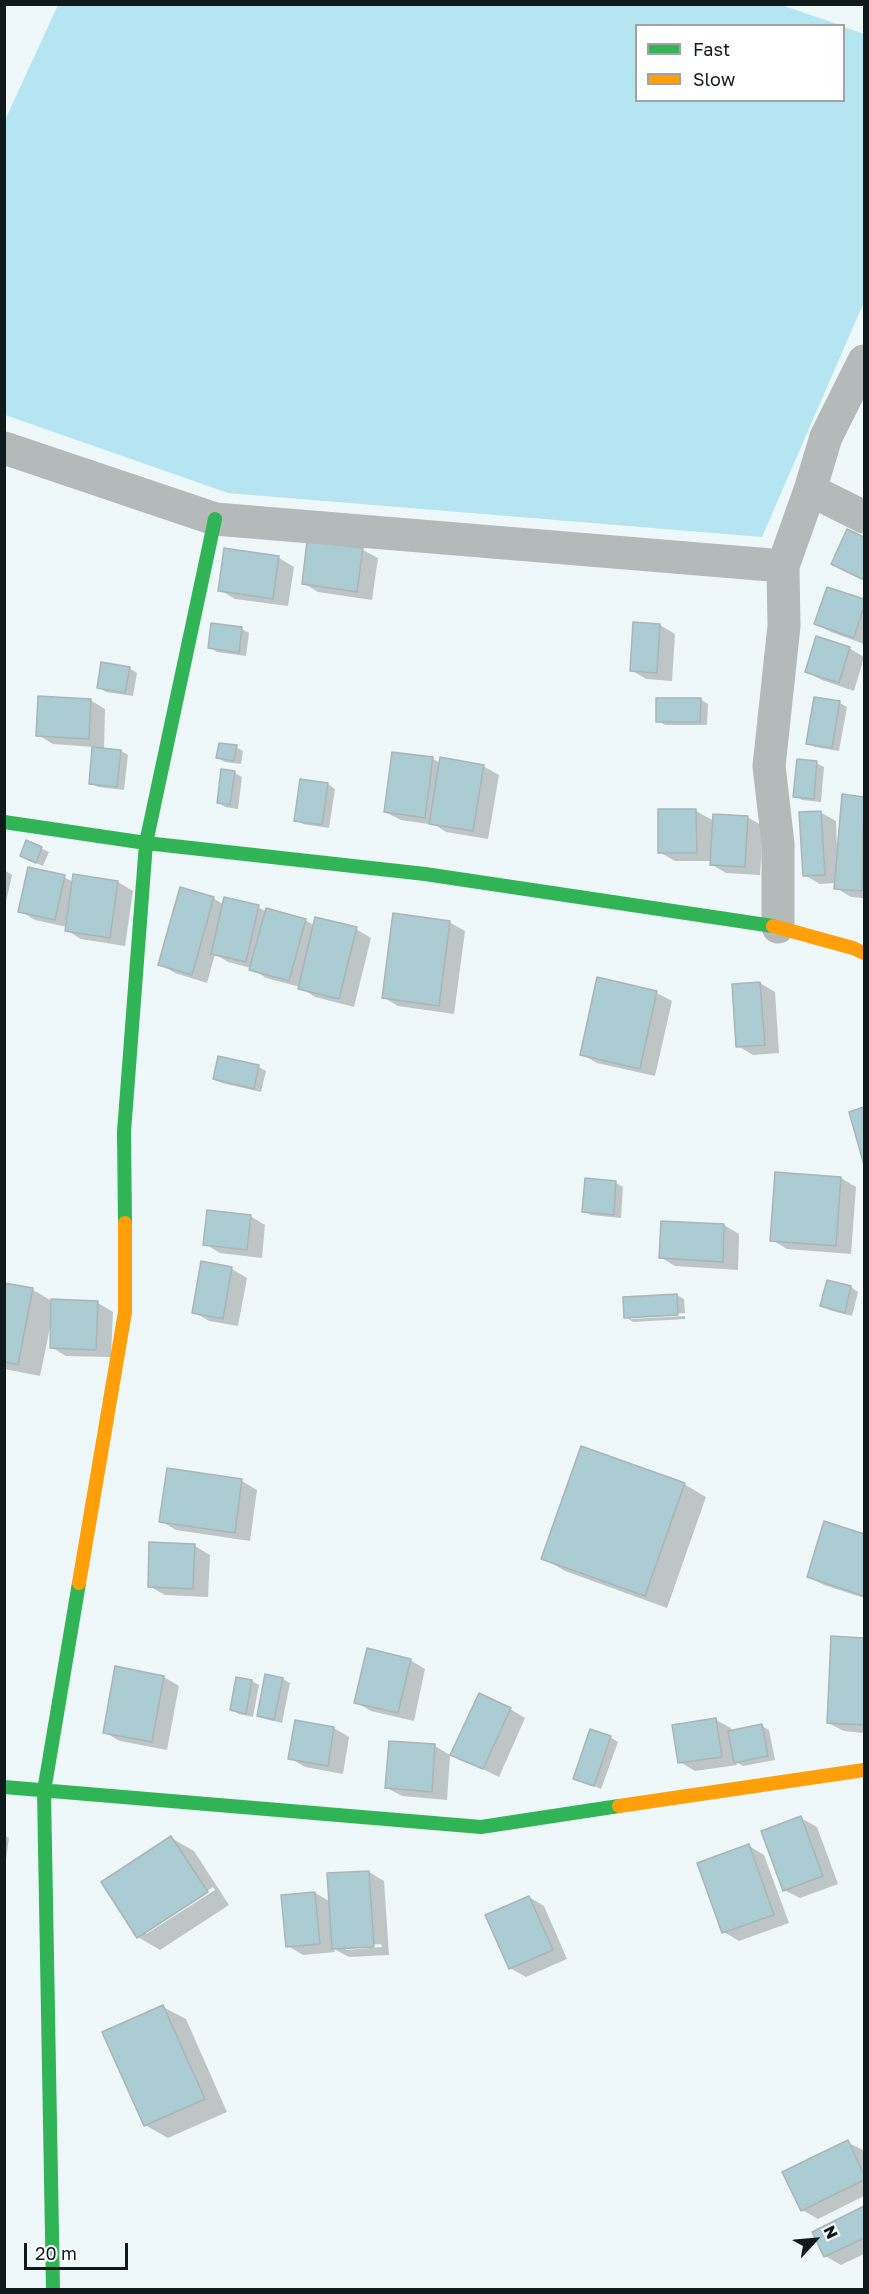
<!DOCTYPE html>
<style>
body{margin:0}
#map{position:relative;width:869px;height:2294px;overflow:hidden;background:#eef7f9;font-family:"Golos Text",sans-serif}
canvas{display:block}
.frame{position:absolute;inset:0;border:6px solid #0f1a1c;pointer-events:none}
.legend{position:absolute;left:635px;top:24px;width:210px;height:78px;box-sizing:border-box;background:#fff;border:2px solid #9fa3a4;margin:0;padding:8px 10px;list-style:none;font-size:18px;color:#0f1a1c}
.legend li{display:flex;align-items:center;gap:12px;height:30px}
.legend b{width:30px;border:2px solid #9fa3a4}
.north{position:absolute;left:785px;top:2210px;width:60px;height:60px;-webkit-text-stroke:4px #fff;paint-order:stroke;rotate:64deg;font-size:16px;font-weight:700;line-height:24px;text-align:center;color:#0f1a1c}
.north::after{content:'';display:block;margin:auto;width:21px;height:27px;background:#0f1a1c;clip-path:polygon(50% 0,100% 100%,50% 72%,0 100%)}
.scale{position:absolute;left:24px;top:2243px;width:104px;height:27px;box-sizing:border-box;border:3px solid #0f1a1c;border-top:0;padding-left:8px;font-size:18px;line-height:21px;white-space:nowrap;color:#0f1a1c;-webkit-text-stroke:4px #fff;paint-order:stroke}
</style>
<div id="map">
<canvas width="869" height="2294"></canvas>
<div class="frame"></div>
<ul class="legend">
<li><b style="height:8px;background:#30b455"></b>Fast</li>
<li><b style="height:8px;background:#ff9f0a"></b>Slow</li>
</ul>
<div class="north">N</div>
<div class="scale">20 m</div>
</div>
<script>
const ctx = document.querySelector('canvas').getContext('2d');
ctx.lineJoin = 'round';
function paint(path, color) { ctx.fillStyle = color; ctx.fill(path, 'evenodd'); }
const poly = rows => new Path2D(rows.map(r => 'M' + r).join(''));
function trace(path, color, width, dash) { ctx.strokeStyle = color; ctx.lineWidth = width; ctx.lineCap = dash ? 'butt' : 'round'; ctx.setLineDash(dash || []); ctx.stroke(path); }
paint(poly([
 [781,5,840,25,636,26,636,100,844,100,844,27,864,34,864,302,762,537,228,493,5,415,5,120,58,5]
]), '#b5e5f0');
paint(poly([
 [848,531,864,538,864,580,833,564],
 [225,550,279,558,294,567,288,606,235,599,220,590],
 [363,550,378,558,372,600,318,592,303,583],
 [828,589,864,601,864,644,831,632,816,624],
 [660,625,675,634,672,681,646,679,631,670],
 [242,629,249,633,246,656,217,652,209,647],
 [849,648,864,657,854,691,822,680,806,672],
 [129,668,137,673,133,696,106,692,98,687],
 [700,699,708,704,707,725,665,725,658,721],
 [815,699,840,703,847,707,839,751,815,747,807,743],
 [90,700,105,709,104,750,121,751,128,755,124,790,98,787,90,783,94,747,53,744,38,735],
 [236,747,243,751,241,764,225,762,218,758],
 [394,753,433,759,441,763,483,766,499,775,488,839,446,832,435,825,401,820,385,812],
 [816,763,824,767,821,802,802,800,795,796],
 [222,771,235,773,242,777,238,809,225,807,218,802],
 [328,784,335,789,329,828,303,824,296,820],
 [843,796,864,798,864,898,851,897,836,888,836,883,820,884,804,875,820,812,836,821,837,848,839,848],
 [659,811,696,811,714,821,747,817,763,826,760,875,726,873,711,864,711,861,675,861,659,852],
 [27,842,49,852,43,866,29,860],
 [4,870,12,875,6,902,4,901],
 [64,877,73,882,118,882,133,891,125,946,81,939,66,930,67,927,35,920,20,911],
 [213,898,224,905,258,907,267,912,305,920,315,926,356,929,371,938,354,1007,315,997,300,987,266,978,251,968,228,962,215,954,207,983,175,973,160,964],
 [449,922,465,931,454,1014,398,1006,383,997],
 [598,979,657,993,672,1001,655,1076,597,1063,581,1054],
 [760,983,775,992,779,1053,753,1055,738,1046],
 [259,1067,266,1071,261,1092,222,1083,214,1079],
 [864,1109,864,1160,851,1113],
 [777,1173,841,1178,856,1187,851,1254,787,1249,772,1240],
 [586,1180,616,1183,623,1187,621,1218,591,1215,583,1211],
 [250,1216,265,1225,262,1258,220,1253,205,1244],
 [662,1222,724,1225,739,1234,738,1270,675,1266,660,1257],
 [203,1263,232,1269,247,1278,238,1326,209,1321,194,1312],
 [828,1282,851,1287,858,1292,852,1316,829,1310,822,1306],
 [4,1284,33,1290,52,1301,98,1303,113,1312,111,1357,66,1356,51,1347,52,1328,50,1328,40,1376,4,1369],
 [677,1295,684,1299,685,1313,631,1316,631,1319,685,1316,685,1319,633,1322,626,1317],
 [242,1481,257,1490,250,1541,176,1530,161,1521],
 [684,1484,706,1497,667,1608,565,1571,543,1558],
 [825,1523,864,1536,864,1598,824,1585,808,1577],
 [195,1546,210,1555,208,1597,165,1595,149,1586],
 [833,1638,864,1639,864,1733,844,1731,828,1723],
 [410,1660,425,1669,414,1721,371,1711,356,1702],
 [164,1677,179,1686,167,1750,120,1741,104,1732],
 [283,1679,290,1683,282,1723,266,1719,258,1715],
 [252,1681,259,1685,253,1717,239,1714,231,1710],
 [510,1709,525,1718,499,1777,452,1754],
 [716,1720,731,1728,732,1732,762,1726,769,1730,775,1760,743,1766,736,1762,737,1765,695,1771,680,1762],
 [296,1722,334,1728,349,1737,343,1774,305,1767,290,1758],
 [610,1737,618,1742,601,1789,575,1778],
 [435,1746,450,1755,447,1800,402,1796,387,1788],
 [801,1818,817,1827,838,1884,800,1898,784,1890],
 [4,1835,9,1838,4,1874],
 [171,1838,194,1851,229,1905,160,1950,138,1937],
 [213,1887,215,1890,146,1934,146,1931],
 [749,1846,764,1855,789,1923,739,1941,724,1932],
 [369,1872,384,1881,389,1955,349,1957,334,1949,335,1952,303,1955,288,1946,315,1893,331,1902],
 [381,1944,382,1947,346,1950,346,1947],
 [529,1897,544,1906,567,1959,526,1977,510,1968],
 [163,2007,186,2019,227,2112,168,2138,145,2125],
 [847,2142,863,2150,864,2154,864,2196,818,2219,802,2210],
 [864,2208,864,2254,841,2265,825,2256,814,2233]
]), '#0003');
const building = poly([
 [847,529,864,537,864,580,831,564,847,529],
 [307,541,363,548,357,592,302,584,307,541],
 [224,548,279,556,273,599,218,591,224,548],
 [827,587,864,599,864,606,854,638,814,624,827,587],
 [633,622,660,624,657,673,630,671,633,622],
 [211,623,242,627,239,653,208,648,211,623],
 [816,636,850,647,839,683,805,672,816,636],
 [101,662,130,667,125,693,97,688,101,662],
 [38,696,91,699,89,739,36,736,38,696],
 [814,697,840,701,832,748,806,744,814,697],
 [656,698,701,698,700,722,656,722,656,698],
 [219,743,237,745,234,761,216,758,219,743],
 [92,747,121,750,117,787,89,784,92,747],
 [392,752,433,757,425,818,384,812,392,752],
 [440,757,484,765,473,831,429,824,440,757],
 [797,759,817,761,814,799,793,797,797,759],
 [221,769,235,771,230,805,217,803,221,769],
 [300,779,328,783,322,825,294,821,300,779],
 [842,794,864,797,862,891,834,889,842,794],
 [658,809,696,809,697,853,658,853,658,809],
 [821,811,825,875,803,876,799,812,821,811],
 [713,814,748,816,745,867,710,865,713,814],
 [26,840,42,847,36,863,20,856,26,840],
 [28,867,65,875,55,920,18,912,28,867],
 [73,874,118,881,110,938,65,931,73,874],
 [180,887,214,897,192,975,158,965,180,887],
 [224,897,259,905,246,962,211,954,224,897],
 [266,908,306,919,289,981,249,970,266,908],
 [393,913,450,921,439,1006,382,998,393,913],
 [315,917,357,927,339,999,298,989,315,917],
 [597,977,657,991,640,1069,580,1055,597,977],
 [760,982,765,1045,736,1047,732,984,760,982],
 [218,1056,259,1065,254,1089,213,1079,218,1056],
 [864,1107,864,1165,849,1112,864,1107],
 [775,1172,841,1177,836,1246,770,1241,775,1172],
 [585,1178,616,1181,614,1215,582,1212,585,1178],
 [207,1210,251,1215,247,1250,203,1245,207,1210],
 [661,1221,724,1224,723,1262,659,1258,661,1221],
 [201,1261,232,1267,223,1319,192,1313,201,1261],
 [827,1280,851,1286,845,1313,820,1306,827,1280],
 [4,1283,33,1288,18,1365,4,1362,4,1283],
 [677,1294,678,1315,624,1318,623,1297,677,1294],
 [51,1299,98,1301,96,1350,50,1348,51,1299],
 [581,1446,685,1483,645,1596,541,1559,581,1446],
 [167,1468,242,1479,235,1533,159,1522,167,1468],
 [824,1521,864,1534,864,1596,807,1577,824,1521],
 [149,1542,195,1544,193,1589,148,1587,149,1542],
 [831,1636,864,1638,864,1725,827,1723,831,1636],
 [367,1648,411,1659,398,1713,354,1703,367,1648],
 [115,1666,164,1676,152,1742,103,1733,115,1666],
 [265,1674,283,1678,274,1720,257,1716,265,1674],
 [236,1677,252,1680,246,1714,230,1710,236,1677],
 [479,1693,511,1708,483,1769,450,1755,479,1693],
 [716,1718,722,1757,678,1763,672,1725,716,1718],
 [295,1720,334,1727,328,1766,288,1759,295,1720],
 [762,1724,768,1756,734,1763,728,1731,762,1724],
 [590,1729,611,1736,594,1786,573,1779,590,1729],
 [389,1741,435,1744,432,1792,385,1788,389,1741],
 [801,1816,823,1876,783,1891,761,1831,801,1816],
 [171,1836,208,1892,137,1938,101,1882,171,1836],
 [749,1844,774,1915,722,1933,697,1863,749,1844],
 [369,1871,374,1947,332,1949,327,1873,369,1871],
 [315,1892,320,1944,286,1947,281,1895,315,1892],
 [529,1896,553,1950,509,1969,485,1915,529,1896],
 [163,2005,205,2099,144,2126,102,2032,163,2005],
 [848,2140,864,2175,864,2180,801,2211,782,2172,848,2140],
 [864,2206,864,2238,824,2257,812,2232,864,2206]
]);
paint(building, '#aaccd2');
trace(building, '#abb5b7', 1.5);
trace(poly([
 [4,448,215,519,783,566],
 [810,490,864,517],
 [778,927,778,844,769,766,784,626,783,566,810,490,826,437,864,361]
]), '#b4b9ba', 33);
trace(poly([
 [4,822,146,843,425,874,773,926],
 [125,1223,124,1132,146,843,215,519],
 [4,1787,481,1827,619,1806],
 [53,2290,44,1791,79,1583]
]), '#30b455', 14);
trace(poly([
 [773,926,853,948,864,953],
 [79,1583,125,1312,125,1223],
 [619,1806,864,1770]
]), '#ff9f0a', 14);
</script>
